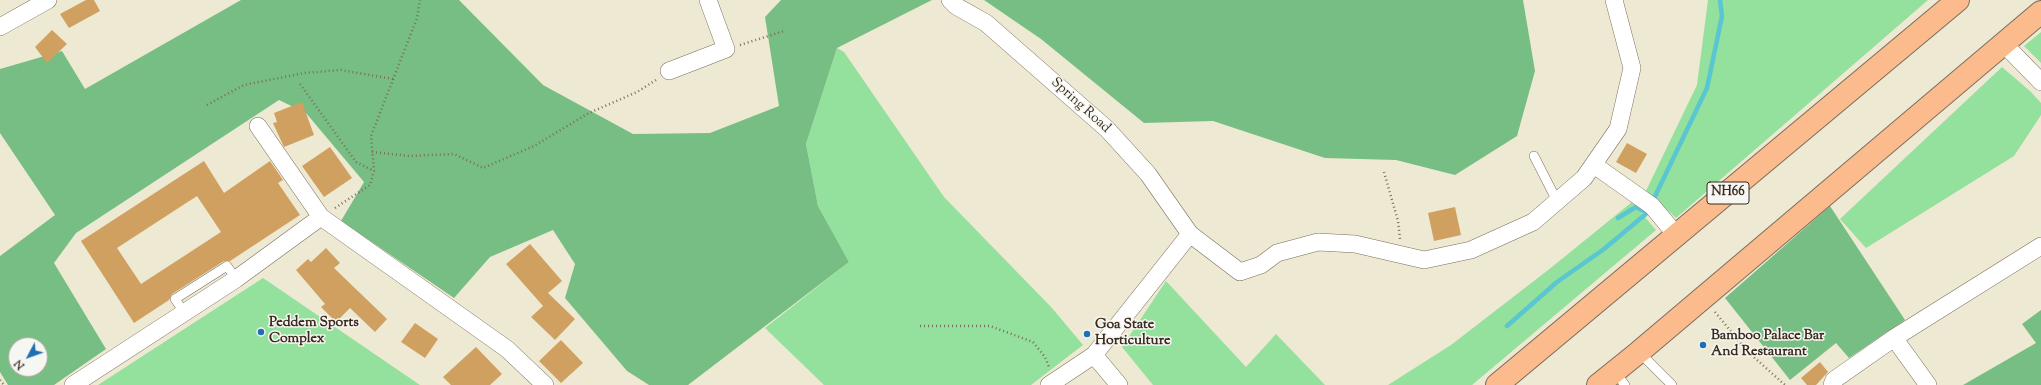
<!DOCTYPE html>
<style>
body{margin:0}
#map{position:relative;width:2041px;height:385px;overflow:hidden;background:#eee9d2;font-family:"Sorts Mill Goudy",serif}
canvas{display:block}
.north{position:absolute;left:8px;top:337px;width:40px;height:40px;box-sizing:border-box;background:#f6f6f2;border:1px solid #aba49d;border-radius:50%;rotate:229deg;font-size:11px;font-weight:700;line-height:16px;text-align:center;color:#3b2a1e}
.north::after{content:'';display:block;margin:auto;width:14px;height:18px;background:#1f6fb2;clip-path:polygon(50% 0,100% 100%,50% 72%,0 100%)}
</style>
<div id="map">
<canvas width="2041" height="385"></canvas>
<div class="north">N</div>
</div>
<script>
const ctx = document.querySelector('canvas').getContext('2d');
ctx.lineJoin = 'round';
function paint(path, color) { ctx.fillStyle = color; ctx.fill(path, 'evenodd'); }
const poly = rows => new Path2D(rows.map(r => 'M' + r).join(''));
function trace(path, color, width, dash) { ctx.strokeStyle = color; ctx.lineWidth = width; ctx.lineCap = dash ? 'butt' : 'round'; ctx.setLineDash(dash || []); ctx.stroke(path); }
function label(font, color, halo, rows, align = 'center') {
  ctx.font = font + ' "Sorts Mill Goudy",serif'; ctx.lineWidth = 3; ctx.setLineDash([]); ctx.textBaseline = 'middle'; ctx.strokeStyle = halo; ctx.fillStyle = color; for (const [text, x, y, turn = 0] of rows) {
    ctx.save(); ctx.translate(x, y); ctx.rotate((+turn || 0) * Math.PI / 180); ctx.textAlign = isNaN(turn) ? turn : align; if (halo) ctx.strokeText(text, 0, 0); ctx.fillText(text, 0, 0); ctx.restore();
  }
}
paint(poly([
 [1708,0,1928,0,1676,218,1662,205,1644,195,1697,85],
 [2041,32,2041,63,2024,46],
 [837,48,844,52,944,197,1052,308,1083,345,1031,385,824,385,765,328,849,262,818,206,806,144],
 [2002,67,2030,91,2041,103,2041,115,2014,156,1866,248,1840,219],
 [1632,202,1656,230,1472,385,1388,385,1451,345,1552,267],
 [263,278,420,385,98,385],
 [1166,281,1246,367,1276,334,1325,385,1153,385,1122,347]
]), '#94e09d');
paint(poly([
 [241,0,459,0,543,85,633,134,710,133,779,106,765,17,781,0,932,0,837,48,806,144,818,206,849,262,688,385,649,385,627,371,565,298,575,264,553,230,490,257,454,298,341,221,364,182,306,113,279,100,76,233,54,263,106,349,54,385,8,385,0,372,0,256,55,215,0,133,0,69,62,51,85,89],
 [16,345,40,345,40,369,16,369],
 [984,0,1523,0,1535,71,1517,136,1455,175,1396,160,1325,158,1213,121,1144,123,1041,39],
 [1830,206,1905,320,1849,358,1836,343,1790,380,1725,298],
 [2041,310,2041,385,1963,385,2036,343,2022,324]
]), '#77be84');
trace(poly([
 [1618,218,1636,207,1647,213],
 [1507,326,1557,282,1604,249,1647,213,1707,88,1722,16,1720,0]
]), '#59c6d1', 4.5);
paint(poly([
 [86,0,94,0,100,11,69,28,60,14],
 [52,30,67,44,47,63,35,47],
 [302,102,314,135,284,147,273,123,277,122,274,113],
 [1627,143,1647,154,1636,173,1616,162],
 [330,147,352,178,324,197,302,166],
 [204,161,224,193,270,161,283,180,278,183,300,215,230,261,224,261,172,294,169,300,134,323,81,241],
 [197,196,221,232,141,284,117,248],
 [1455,207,1461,235,1434,241,1428,213],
 [530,244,562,281,548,293,575,319,555,340,531,317,543,306,506,264],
 [326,248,340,263,334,268,387,319,375,332,350,308,336,322,321,307,325,304,296,270,308,259,311,262],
 [415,323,438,339,425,358,401,342],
 [561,340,583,363,561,383,539,361],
 [476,347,502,374,490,385,451,385,443,377],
 [1820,362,1828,372,1816,385,1807,385,1801,378]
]), '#cfa060');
const lane = poly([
 [1534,156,1557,201],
 [184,312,175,299,227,266,236,279],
 [1639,352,1672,385],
 [1615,372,1625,385]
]);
const street = poly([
 [950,0,956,6,986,23,1107,129,1148,174,1190,234],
 [0,27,48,0],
 [2003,43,2041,82],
 [669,71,726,49,708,0],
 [258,126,321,217,507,349,545,385],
 [1594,165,1652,206,1677,236],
 [1894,338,1928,385],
 [1094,355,1119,385],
 [73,385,236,279,321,217],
 [1049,385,1094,355,1190,234,1240,272,1261,265,1277,253,1318,242,1355,244,1424,260,1471,250,1533,222,1584,178,1618,129,1632,68,1614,0],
 [1832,385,1834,380,1894,338,2041,246]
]);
const highway = poly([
 [1497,385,1958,0],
 [1598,385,1639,352,2041,12]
]);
trace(lane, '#7a6d5d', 10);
trace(street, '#7a6d5d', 18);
trace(highway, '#7a6d5d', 24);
trace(poly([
 [740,45,784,31],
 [300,84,356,162,374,171],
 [207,105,244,85,304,73,341,70,393,79],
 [372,152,409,156,454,154,483,168,534,146,589,113,637,92,656,80],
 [1384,172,1398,221,1400,239],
 [335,208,370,185,374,171,371,136,417,18,420,0],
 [1715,312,1747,351,1785,385],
 [920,326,990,326,1033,342,1045,357,1049,367],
 [0,380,4,385]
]), '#7a6d5d', 2.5, [1, 3]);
trace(lane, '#fff', 9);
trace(street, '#fff', 17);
trace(highway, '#fbbb8c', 22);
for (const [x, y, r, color] of [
 [261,332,4,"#1f6fb2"],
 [1087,334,4,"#1f6fb2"],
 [1703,345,4,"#1f6fb2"]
]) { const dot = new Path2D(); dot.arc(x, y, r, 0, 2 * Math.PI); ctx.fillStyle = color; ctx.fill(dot); trace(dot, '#f6f6f2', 1.5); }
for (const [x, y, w] of [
 [1728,193,42]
]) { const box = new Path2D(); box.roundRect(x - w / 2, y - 11, w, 22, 3); ctx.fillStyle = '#f6f6f2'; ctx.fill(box); trace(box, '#3b2a1e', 1); }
label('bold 13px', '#3b2a1e', null, [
 ["NH66",1728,193]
]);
label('14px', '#3b2a1e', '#f6f6f2', [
 ["Spring Road",1080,106,42]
]);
label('bold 14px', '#3b2a1e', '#f6f6f2', [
 ["Peddem Sports",269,324],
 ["Complex",269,340],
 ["Goa State",1095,326],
 ["Horticulture",1095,342],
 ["Bamboo Palace Bar",1711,337],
 ["And Restaurant",1711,353]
], 'left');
</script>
